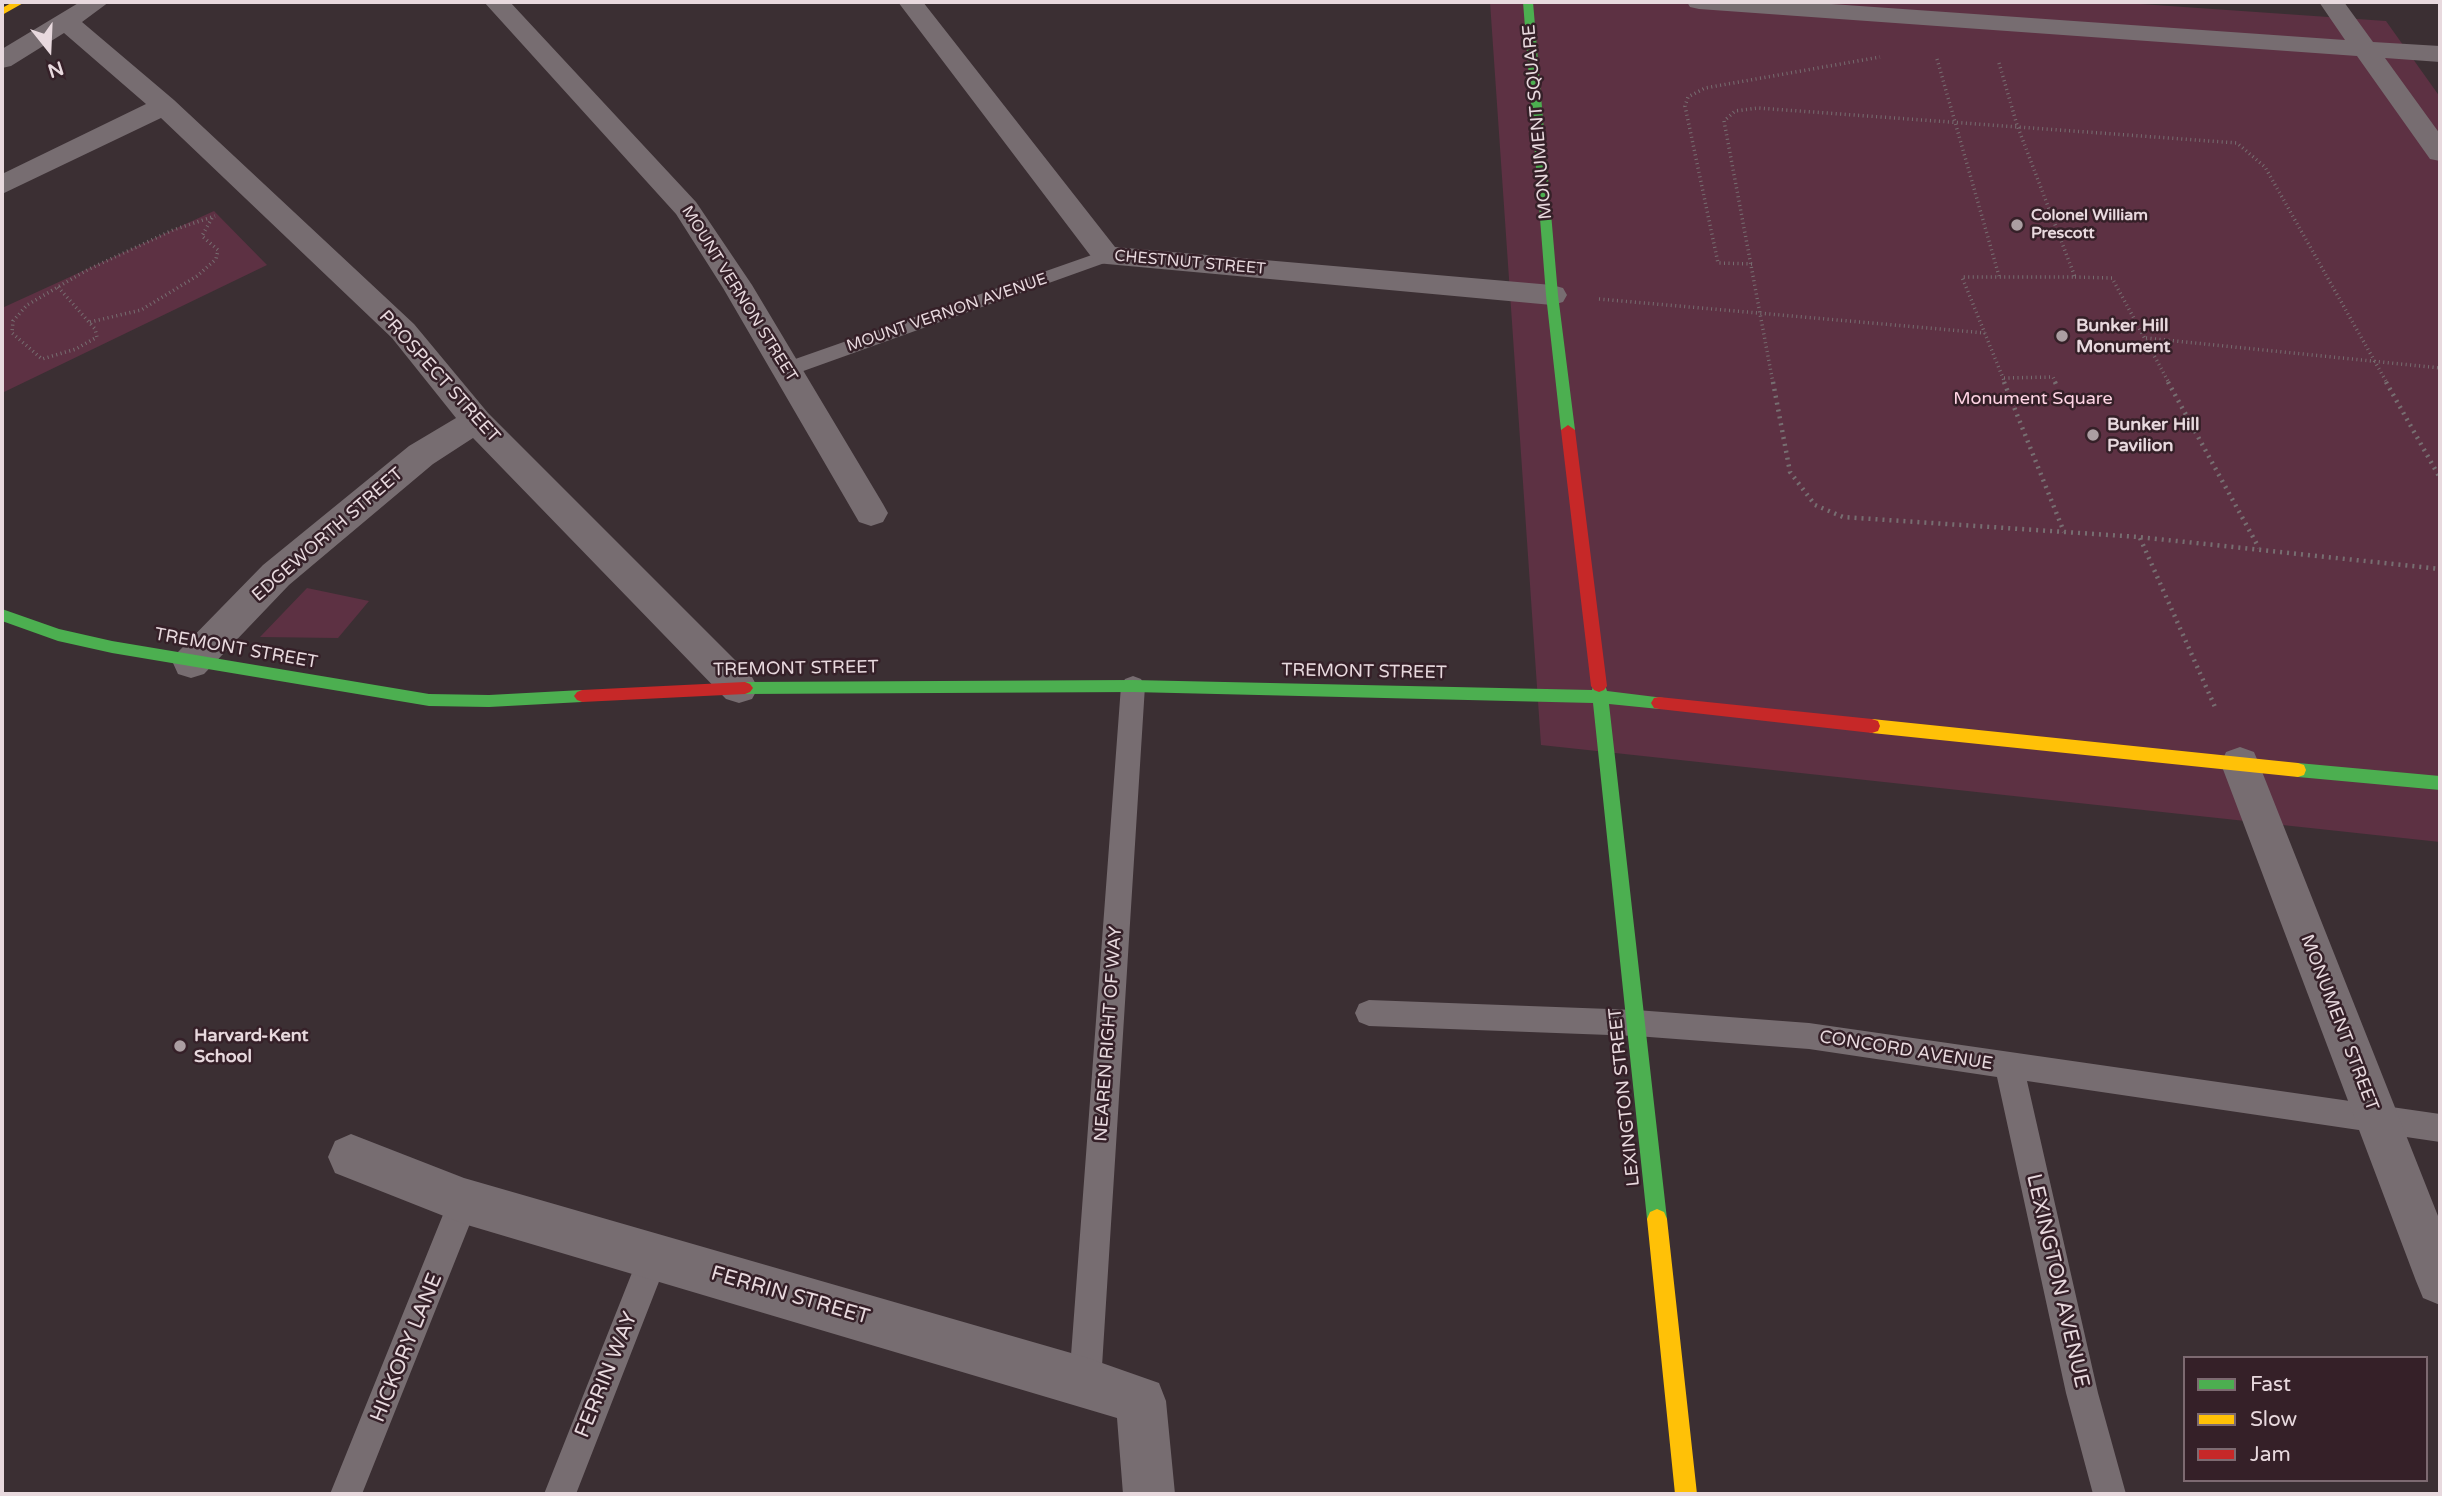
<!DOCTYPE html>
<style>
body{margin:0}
#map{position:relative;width:2442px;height:1496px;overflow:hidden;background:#3b2f33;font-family:"Varela Round",sans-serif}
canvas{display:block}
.frame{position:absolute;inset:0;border:4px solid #e8d9de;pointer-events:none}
.legend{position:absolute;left:2183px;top:1356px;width:245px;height:126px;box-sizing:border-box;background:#352028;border:2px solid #7d6a71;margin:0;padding:9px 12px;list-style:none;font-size:21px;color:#e8d9de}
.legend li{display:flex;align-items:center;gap:14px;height:35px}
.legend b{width:35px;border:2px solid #7d6a71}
.north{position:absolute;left:14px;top:14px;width:70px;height:70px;-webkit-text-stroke:5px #352028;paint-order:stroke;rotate:162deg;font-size:19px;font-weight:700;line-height:28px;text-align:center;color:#e8d9de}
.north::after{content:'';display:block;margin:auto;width:24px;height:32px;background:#e8d9de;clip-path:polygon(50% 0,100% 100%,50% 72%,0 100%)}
</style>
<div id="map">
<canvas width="2442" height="1496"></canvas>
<div class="frame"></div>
<ul class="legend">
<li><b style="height:9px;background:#4caf50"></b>Fast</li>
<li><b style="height:9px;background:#ffc107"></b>Slow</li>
<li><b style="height:9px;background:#c62828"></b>Jam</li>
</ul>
<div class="north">N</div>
</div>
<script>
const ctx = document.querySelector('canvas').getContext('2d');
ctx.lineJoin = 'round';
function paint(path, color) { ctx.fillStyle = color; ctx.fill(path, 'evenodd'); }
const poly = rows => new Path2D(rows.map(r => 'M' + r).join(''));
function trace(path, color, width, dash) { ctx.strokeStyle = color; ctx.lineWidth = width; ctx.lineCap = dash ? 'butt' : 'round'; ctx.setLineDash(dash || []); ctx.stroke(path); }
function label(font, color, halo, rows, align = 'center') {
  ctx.font = font + ' "Varela Round",sans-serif'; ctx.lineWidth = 5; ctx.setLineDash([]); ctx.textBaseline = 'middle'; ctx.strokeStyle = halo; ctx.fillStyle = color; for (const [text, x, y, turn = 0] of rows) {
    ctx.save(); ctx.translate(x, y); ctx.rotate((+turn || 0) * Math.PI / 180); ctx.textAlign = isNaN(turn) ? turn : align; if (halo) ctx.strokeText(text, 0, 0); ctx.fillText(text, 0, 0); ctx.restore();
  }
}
paint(poly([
 [1490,2,2112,2,2386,21,2440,97,2440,842,1541,745],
 [214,211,267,265,2,393,2,308],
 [307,588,369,601,338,638,260,637]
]), '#5d3143');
trace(poly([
 [1937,59,1999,276],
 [1999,63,2017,125,2075,277,1962,277,2005,383],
 [1752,264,1718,263,1685,106,1688,97,1705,88,1880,57],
 [2075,277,2112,278,2169,383],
 [58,287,95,329,97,337,76,349,42,359,12,333,13,321,27,305,89,269,173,230,215,216],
 [1599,299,1985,333],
 [90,322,141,310,197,276,216,259,218,250,202,236,212,218],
 [2146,338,2440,368],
 [2004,378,2053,377,2056,383],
 [1773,383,1724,121,1735,111,1758,108,2237,143,2265,167,2387,383]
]), '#776e71', 3.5, [1, 3.5]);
trace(poly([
 [1773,382,1790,472,1815,505,1843,517,2139,537,2440,569],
 [2004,382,2064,532],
 [2055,382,2057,387],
 [2168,382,2259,548],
 [2386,382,2440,478],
 [2140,538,2215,707]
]), '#776e71', 4.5, [2, 5]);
paint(poly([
 [1106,250,1115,256,1113,260,795,374,788,376,778,369,781,364,1106,250],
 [1133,676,1141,679,1145,686,1101,1382,1096,1393,1085,1398,1074,1393,1069,1382,1121,686,1125,679,1133,676],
 [1369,1000,1636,1010,1809,1023,2440,1114,2440,1142,2027,1081,2098,1393,2126,1494,2093,1494,2066,1393,1997,1077,1809,1049,1636,1036,1369,1026,1359,1022,1355,1013,1359,1004,1369,1000],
 [464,1186,475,1190,479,1201,362,1494,330,1494,453,1190,464,1186],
 [654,1241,665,1245,669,1256,576,1494,544,1494,643,1245,654,1241]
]), '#776d71');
paint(poly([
 [80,2,109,2,82,22,174,100,414,324,488,413,752,677,758,688,752,699,739,703,726,699,473,438,433,464,289,585,204,674,191,678,178,674,173,663,178,652,263,565,409,446,456,418,392,338,161,118,2,194,2,174,146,104,64,33,11,66,2,68,2,49,80,2],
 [484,2,510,2,696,202,752,285,883,504,888,513,883,522,871,526,859,522,723,288,676,214,484,2],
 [898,2,923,2,1115,247,1552,285,1563,288,1567,295,1563,302,1552,305,1096,263,898,2],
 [1687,2,1803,2,2345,40,2319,2,2344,2,2373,42,2440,46,2440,62,2385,58,2440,134,2440,161,2430,159,2357,56,1699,9,1690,7,1687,2],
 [2240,747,2254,752,2259,764,2440,1221,2440,1305,2423,1298,2416,1281,2221,764,2226,752,2240,747],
 [351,1134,464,1178,1085,1357,1159,1383,1166,1401,1175,1494,1123,1494,1117,1418,464,1224,335,1173,328,1157,335,1141,351,1134]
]), '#776d71');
paint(poly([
 [1523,2,1533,2,1558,295,1575,430,1568,435,1561,430,1546,295,1523,2],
 [2,609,59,629,112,641,429,694,489,695,582,690,587,692,590,696,587,700,582,702,489,707,429,706,112,653,58,641,2,621,2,609],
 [1133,680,1592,690,1594,682,1599,680,1604,682,1607,691,1664,698,1667,703,1664,708,1659,709,1609,704,1667,1219,1664,1226,1657,1229,1650,1226,1647,1219,1593,703,1133,692,745,694,740,692,737,688,740,684,745,682,1133,680],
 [2298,763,2440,776,2440,790,2298,777,2292,775,2290,770,2292,765,2298,763]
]), '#4caf50');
paint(poly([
 [13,2,25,2,2,15,2,8,13,2],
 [1872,719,2298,763,2304,765,2306,770,2304,775,2298,777,1872,733,1866,731,1864,726,1866,721,1872,719],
 [1657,1209,1664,1212,1667,1219,1697,1494,1675,1494,1647,1219,1650,1212,1657,1209]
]), '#ffc107');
paint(poly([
 [1568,425,1575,430,1607,686,1604,690,1599,692,1594,690,1591,686,1561,430,1568,425],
 [745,682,750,684,753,688,750,692,745,694,582,702,577,700,574,696,577,692,582,690,745,682],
 [1659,697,1872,719,1878,721,1880,726,1878,731,1872,733,1659,709,1654,708,1651,703,1654,698,1659,697]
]), '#c62828');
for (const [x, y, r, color] of [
 [2017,225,7,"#ab9ea2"],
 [2062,336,7,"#ab9ea2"],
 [2093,435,7,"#ab9ea2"],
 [180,1046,7,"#ab9ea2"]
]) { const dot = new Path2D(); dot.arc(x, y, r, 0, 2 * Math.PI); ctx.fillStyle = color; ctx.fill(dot); trace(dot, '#352028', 2.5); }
label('bold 16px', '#e8d9de', '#352028', [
 ["Colonel William",2031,216],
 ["Prescott",2031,234]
], 'left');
label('16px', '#e8d9de', '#352028', [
 ["CHESTNUT STREET",1190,263,5],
 ["MOUNT VERNON STREET",739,294,58],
 ["MOUNT VERNON AVENUE",947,313,-19]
]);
label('18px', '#e8d9de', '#352028', [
 ["MONUMENT SQUARE",1538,122,-95],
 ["PROSPECT STREET",439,377,48],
 ["EDGEWORTH STREET",328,535,-41],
 ["TREMONT STREET",236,649,10],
 ["TREMONT STREET",796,669,-1],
 ["TREMONT STREET",1364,672,1],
 ["MONUMENT STREET",2339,1023,69],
 ["NEAREN RIGHT OF WAY",1109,1034,-86],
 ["CONCORD AVENUE",1906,1051,9],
 ["LEXINGTON STREET",1625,1097,-96]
]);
label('bold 18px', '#e8d9de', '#352028', [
 ["Bunker Hill",2076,326],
 ["Monument",2076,347],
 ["Bunker Hill",2107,425],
 ["Pavilion",2107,446],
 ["Harvard-Kent",194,1036],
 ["School",194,1057]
], 'left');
label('18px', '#ffd4e4', '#352028', [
 ["Monument Square",2033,399]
]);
label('21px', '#e8d9de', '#352028', [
 ["LEXINGTON AVENUE",2057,1281,77],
 ["FERRIN STREET",790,1296,16],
 ["HICKORY LANE",407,1348,-68],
 ["FERRIN WAY",607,1375,-68]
]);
</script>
